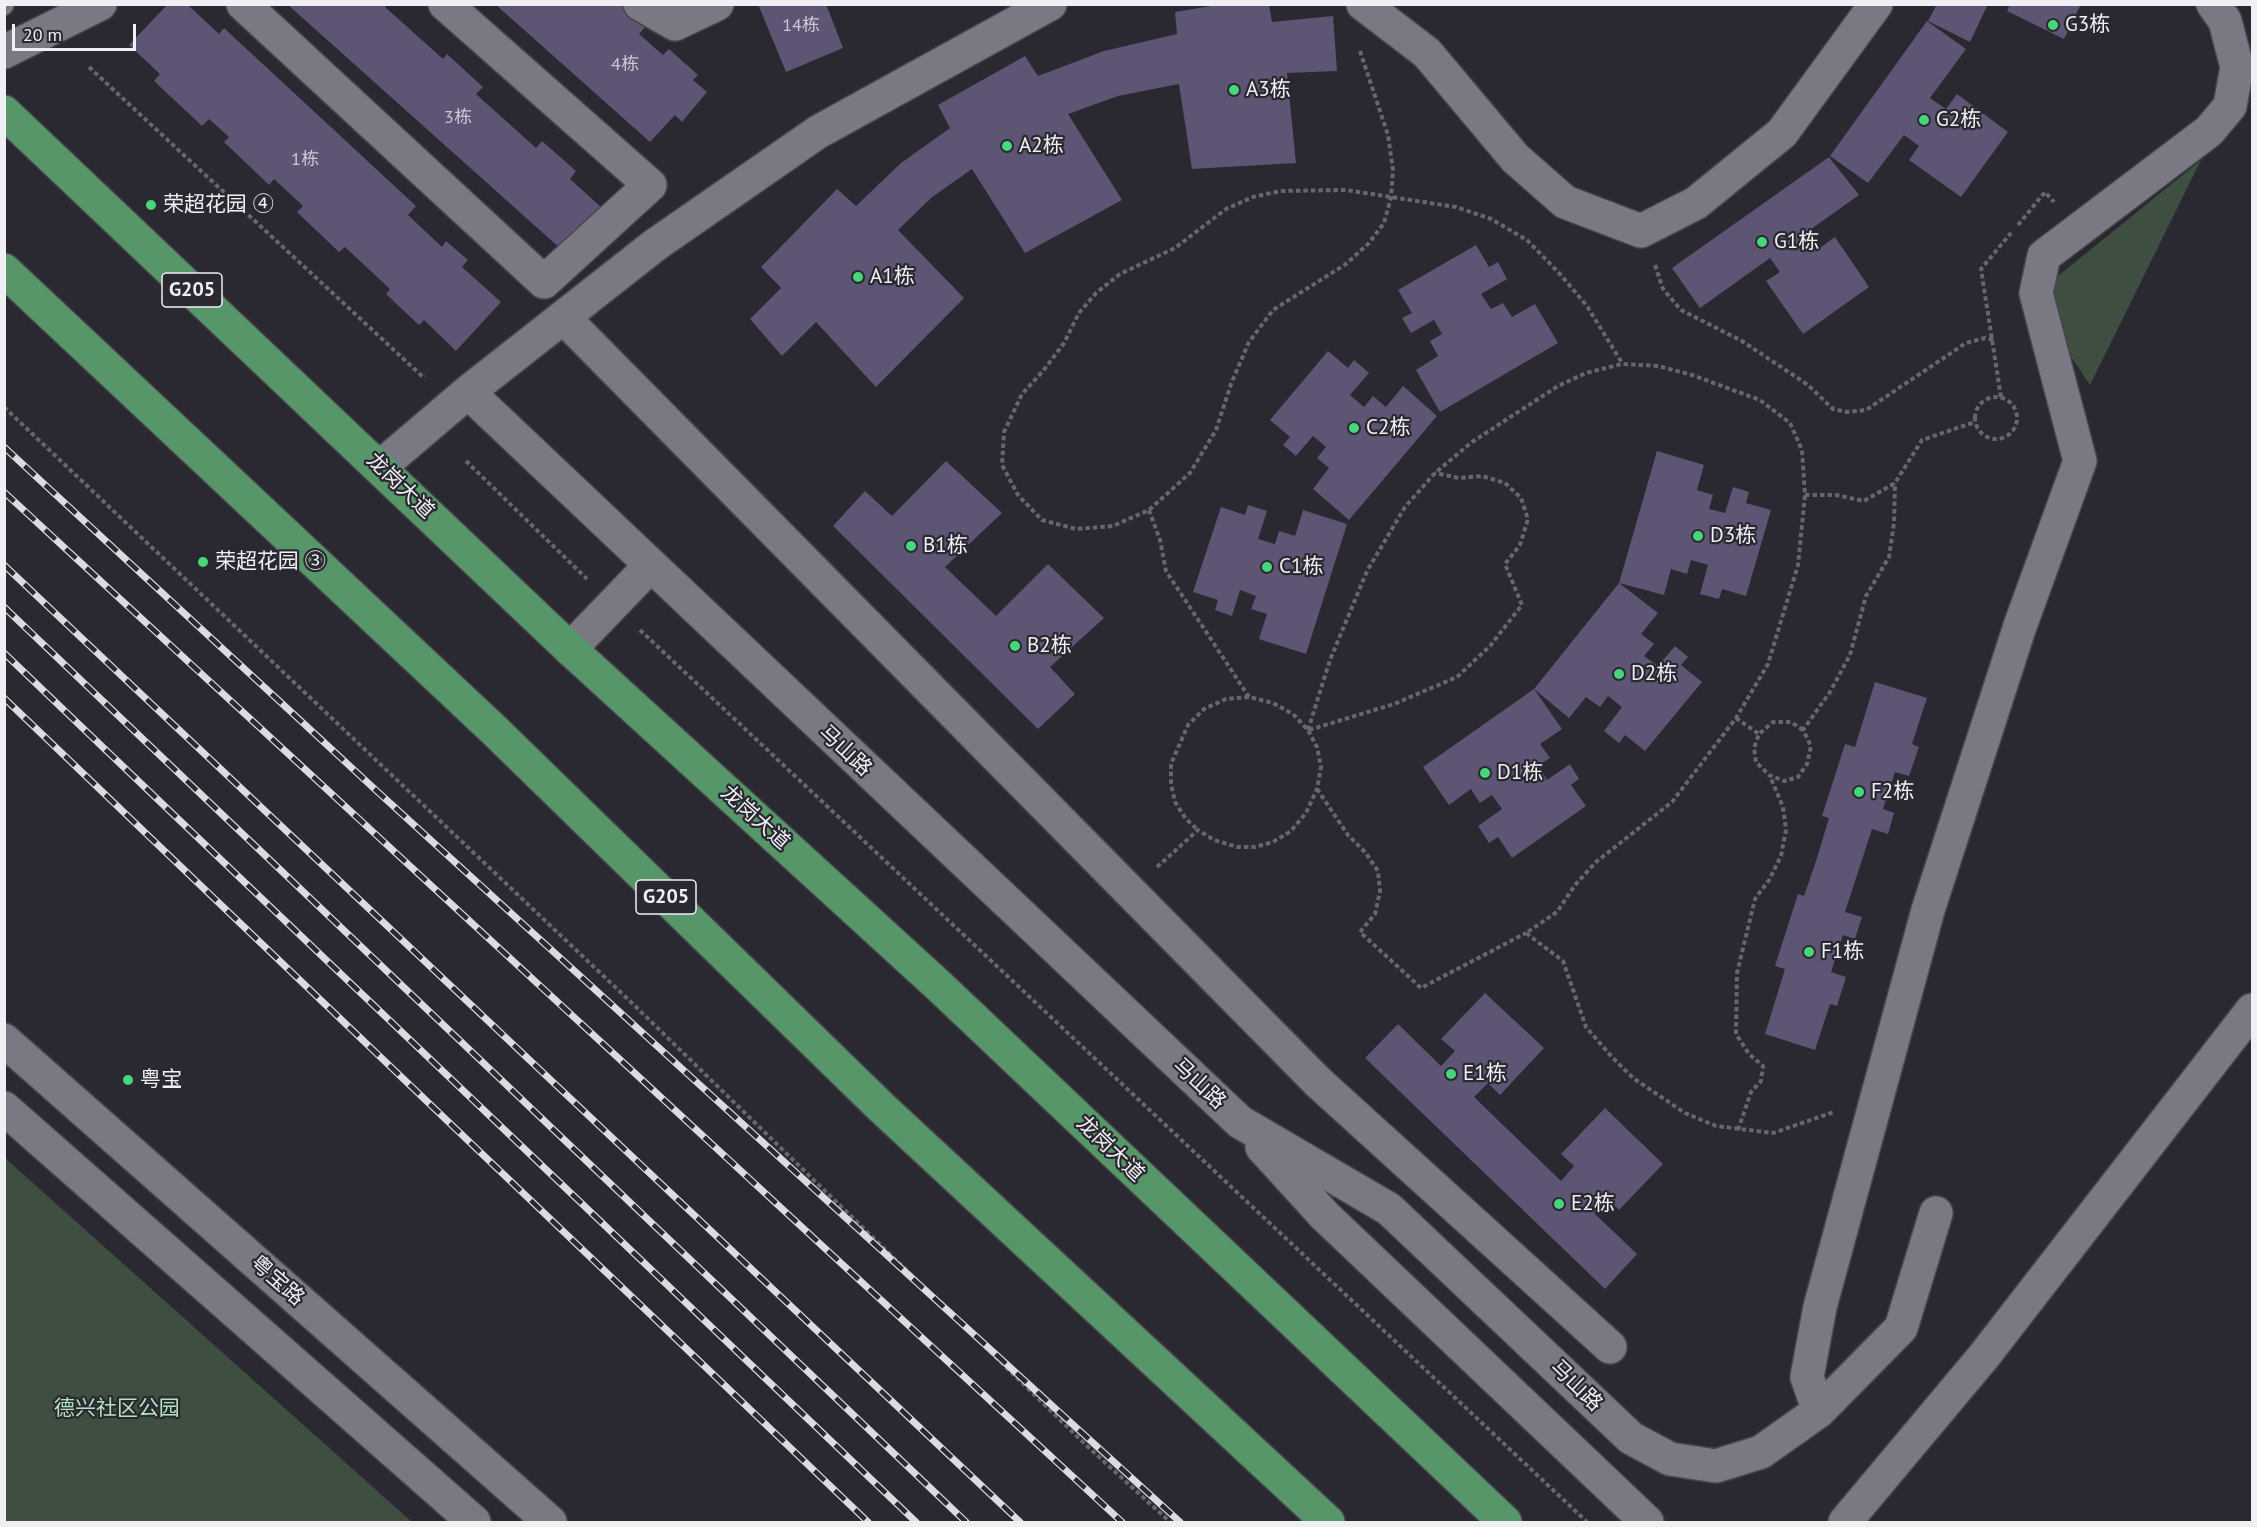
<!DOCTYPE html>
<meta charset="utf-8">
<style>
body{margin:0}
#map{position:relative;width:2257px;height:1527px;overflow:hidden;background:#2a2830;font-family:"PT Sans",sans-serif}
canvas{display:block}
.frame{position:absolute;inset:0;border:6px solid #f0eff4;pointer-events:none}
.scale{position:absolute;left:12px;top:24px;width:124px;height:27px;box-sizing:border-box;border:3px solid #f0eff4;border-top:0;padding-left:8px;font-size:18px;line-height:21px;white-space:nowrap;color:#f0eff4;-webkit-text-stroke:4px #2a2830;paint-order:stroke}
</style>
<div id="map">
<canvas width="2257" height="1527"></canvas>
<div class="frame"></div>
<div class="scale">20 m</div>
</div>
<script>
const ctx = document.querySelector('canvas').getContext('2d');
ctx.lineJoin = 'round';
function paint(path, color) { ctx.fillStyle = color; ctx.fill(path, 'evenodd'); }
const poly = rows => new Path2D(rows.map(r => 'M' + r).join(''));
function trace(path, color, width, dash) { ctx.strokeStyle = color; ctx.lineWidth = width; ctx.lineCap = dash ? 'butt' : 'round'; ctx.setLineDash(dash || []); ctx.stroke(path); }
function label(font, color, halo, rows, align = 'center') {
  ctx.font = font + ' "PT Sans","Noto Sans SC",sans-serif'; ctx.lineWidth = 4.5; ctx.setLineDash([]); ctx.textBaseline = 'middle'; ctx.strokeStyle = halo; ctx.fillStyle = color; for (const [text, x, y, turn = 0] of rows) {
    ctx.save(); ctx.translate(x, y); ctx.rotate((+turn || 0) * Math.PI / 180); ctx.textAlign = isNaN(turn) ? turn : align; if (halo) ctx.strokeText(text, 0, 0); ctx.fillText(text, 0, 0); ctx.restore();
  }
}
paint(poly([
 [2201,160,2090,385,2031,298],
 [5,1158,412,1522,5,1522]
]), '#3e4e41');
paint(poly([
 [287,4,387,4,385,7,443,59,447,54,483,87,476,94,536,148,542,141,576,171,570,179,601,207,562,250],
 [495,4,622,4,646,26,639,34,663,55,669,49,698,75,693,80,707,92,682,122,675,115,650,142],
 [758,4,826,4,843,48,786,72],
 [1223,4,1269,4,1272,22,1333,16,1337,71,1287,73,1296,163,1192,169,1179,84,1118,96,1068,114,1122,200,1025,253,972,169,931,198,898,230,964,298,876,387,816,322,782,356,750,319,781,288,761,267,837,189,856,206,901,163,950,128,938,105,1025,56,1038,76,1104,51,1177,34,1175,12],
 [1937,4,1988,4,1970,42,1928,21],
 [2010,4,2081,4,2064,39,2007,11],
 [167,5,188,5,219,34,224,28,416,206,408,215,442,247,446,241,468,260,462,267,501,302,456,351,424,320,419,325,386,294,390,289,345,247,339,252,297,212,303,206,274,179,269,185,224,142,229,137,209,119,202,126,154,81,160,74,129,45],
 [1927,21,1966,49,1930,98,1946,109,1957,94,2008,132,1961,197,1909,160,1919,146,1904,135,1868,183,1830,156],
 [1829,157,1859,195,1807,232,1820,248,1835,237,1869,287,1803,334,1766,281,1780,272,1770,258,1700,308,1672,268],
 [1476,245,1489,267,1498,262,1507,279,1481,294,1491,309,1503,303,1512,317,1535,304,1558,343,1440,412,1416,370,1438,356,1430,341,1442,334,1434,320,1411,333,1402,318,1412,313,1398,290],
 [1328,351,1348,368,1354,360,1369,373,1350,395,1364,407,1373,396,1386,407,1403,386,1437,416,1349,520,1313,489,1329,468,1317,458,1326,447,1313,436,1296,456,1283,445,1290,437,1270,420],
 [1657,451,1704,465,1697,490,1713,495,1709,509,1725,513,1733,487,1749,492,1746,503,1771,510,1746,596,1722,589,1719,599,1700,594,1708,565,1691,560,1687,574,1671,569,1664,595,1619,583],
 [946,461,1002,513,945,567,996,616,1048,564,1104,618,1050,667,1075,694,1038,729,833,526,865,491,892,516],
 [1248,505,1267,511,1258,539,1275,544,1279,531,1295,536,1303,510,1347,524,1306,654,1259,639,1267,614,1251,609,1256,596,1240,590,1232,616,1215,610,1218,600,1193,592,1221,507,1245,515],
 [1619,583,1658,613,1641,634,1654,644,1644,656,1658,666,1675,646,1688,657,1681,665,1702,682,1645,751,1625,735,1619,743,1604,731,1622,707,1608,696,1600,707,1586,697,1569,718,1534,689],
 [1875,682,1927,698,1912,744,1919,747,1909,776,1895,772,1883,809,1894,813,1888,834,1872,829,1845,912,1862,917,1855,939,1843,935,1831,972,1846,977,1837,1006,1830,1004,1815,1050,1765,1034,1785,969,1775,966,1798,894,1804,896,1817,858,1829,818,1822,816,1845,744,1855,747],
 [1534,689,1562,729,1540,744,1550,758,1538,766,1547,780,1570,764,1579,779,1571,785,1586,806,1512,858,1498,837,1489,843,1478,826,1502,809,1492,795,1480,803,1471,789,1449,805,1423,767],
 [1485,993,1544,1048,1500,1095,1488,1083,1474,1097,1561,1181,1574,1166,1561,1154,1605,1108,1663,1164,1619,1210,1607,1198,1594,1213,1637,1254,1605,1289,1365,1058,1398,1024,1441,1066,1455,1051,1441,1039]
]), '#5d5573');
const lane = poly([
 [4,6,5,4]
]);
const street = poly([
 [243,4,544,282,650,185,445,4],
 [640,4,675,24,717,4],
 [1363,4,1427,53,1515,158,1565,202,1641,231,1696,203,1782,133,1876,4],
 [4,52,100,4],
 [563,317,1318,1082,1610,1347],
 [468,392,1240,1122,1389,1209,1631,1438,1670,1459,1716,1466,1761,1452,1819,1411,1901,1328,1936,1213],
 [380,467,468,392,655,245,818,132,1050,4],
 [570,649,649,567],
 [1262,1147,1325,1216,1647,1522],
 [1819,1411,1807,1377,1820,1307,1928,910,2020,626,2080,461,2036,293,2044,256,2209,131,2230,106,2237,67,2225,21,2213,4],
 [1845,1522,1984,1356,2252,1010]
]);
const secondary = poly([
 [4,1040,550,1522],
 [4,1108,474,1522]
]);
const highway = poly([
 [4,112,570,649,939,986,1505,1522],
 [4,270,494,730,881,1107,1328,1522]
]);
trace(lane, '#48464d', 21);
trace(street, '#48464d', 36);
trace(secondary, '#48464d', 36);
trace(highway, '#48464d', 36);
trace(poly([
 [1360,51,1388,135,1393,170,1391,197,1384,223,1369,243,1346,264,1273,310,1249,342,1231,384,1216,430,1190,473,1149,510,1113,526,1076,529,1042,520,1018,495,1002,465,1004,432,1022,394,1043,371,1064,343,1079,313,1096,293,1120,274,1175,248,1226,209,1253,197,1280,191,1346,190,1391,197,1456,207,1491,219,1527,240,1559,273,1587,306,1622,363],
 [89,67,423,377,425,376],
 [2018,225,2045,192,2054,202],
 [1655,265,1663,289,1681,310,1742,341,1808,385,1833,409,1847,412,1866,410,1966,343,1985,338,1993,340],
 [2001,397,1981,269,2011,233],
 '1975 418a21 21 0 1 1 42 0a21 21 0 1 1-42 0Z',
 [4,407,634,1005,1087,1446,1170,1522],
 [466,461,587,579],
 [1805,495,1836,495,1864,501,1895,483,1922,440,1975,422],
 [1149,510,1160,540,1166,571,1249,697],
 [640,630,1587,1522],
 [1736,718,1759,734],
 [1308,730,1330,660,1367,571,1405,507,1435,473,1472,442,1558,386,1586,373,1622,364,1658,366,1692,375,1760,400,1790,423,1802,450,1805,495,1798,565,1768,664,1736,718,1672,802,1596,862,1575,885,1557,912,1526,933,1563,961,1586,1027,1611,1056,1633,1078,1685,1113,1716,1126,1773,1133,1834,1112],
 [1309,730,1394,704,1457,677,1490,646,1522,605,1505,564,1520,545,1528,519,1521,498,1505,483,1482,476,1459,478,1435,473],
 [1803,730,1791,722,1773,722,1759,734,1754,748,1756,762,1769,775,1784,781,1798,777,1807,764,1811,746,1803,730,1830,692,1850,655,1866,596,1889,557,1894,523,1895,483],
 [1317,789,1348,835,1365,852,1378,871,1380,891,1375,914,1360,932,1421,988,1526,933],
 [1157,867,1198,830,1214,840,1237,847,1255,847,1273,842,1291,831,1306,813,1317,789,1321,767,1317,747,1308,730,1293,714,1273,703,1249,697,1226,699,1204,709,1188,725,1171,764,1171,784,1175,802,1186,819,1198,830],
 [1738,1130,1751,1092,1761,1081,1763,1066,1749,1054,1736,1034,1737,973,1755,899,1769,880,1781,856,1786,830,1783,807,1770,776]
]), '#68666d', 4, [4.5, 3]);
trace(lane, '#7a7882', 18);
trace(street, '#7a7882', 33);
trace(secondary, '#7a7882', 33);
trace(highway, '#579669', 33);
const rail = poly([
 [4,447,379,793,1180,1522],
 [4,492,1122,1522],
 [4,565,1020,1522],
 [4,607,966,1522],
 [4,653,916,1522],
 [4,698,868,1522]
]);
trace(rail, '#dcdbe0', 7);
trace(rail, '#2a2830', 4.5, [14]);
for (const [x, y, r, color] of [
 [2053,25,6,"#45d77a"],
 [1234,90,6,"#45d77a"],
 [1924,120,6,"#45d77a"],
 [1007,146,6,"#45d77a"],
 [151,205,6,"#45d77a"],
 [1762,242,6,"#45d77a"],
 [858,277,6,"#45d77a"],
 [1354,428,6,"#45d77a"],
 [1698,536,6,"#45d77a"],
 [911,546,6,"#45d77a"],
 [203,562,6,"#45d77a"],
 [1267,567,6,"#45d77a"],
 [1015,646,6,"#45d77a"],
 [1619,674,6,"#45d77a"],
 [1485,773,6,"#45d77a"],
 [1859,792,6,"#45d77a"],
 [1809,952,6,"#45d77a"],
 [1451,1074,6,"#45d77a"],
 [128,1080,6,"#45d77a"],
 [1559,1204,6,"#45d77a"]
]) { const dot = new Path2D(); dot.arc(x, y, r, 0, 2 * Math.PI); ctx.fillStyle = color; ctx.fill(dot); trace(dot, '#2a2830', 2); }
label('18px', '#cbc8d4', null, [
 ["14栋",801,26],
 ["4栋",625,65],
 ["3栋",458,118],
 ["1栋",305,160]
]);
for (const [x, y, w] of [
 [192,290,60],
 [666,897,60]
]) { const box = new Path2D(); box.roundRect(x - w / 2, y - 17, w, 34, 4.5); ctx.fillStyle = '#2a2830'; ctx.fill(box); trace(box, '#f0eff4', 1.5); }
label('bold 20px', '#f0eff4', null, [
 ["G205",192,290],
 ["G205",666,897]
]);
label('21px', '#f0eff4', '#2a2830', [
 ["G3栋",2065,25],
 ["A3栋",1246,90],
 ["G2栋",1936,120],
 ["A2栋",1019,146],
 ["荣超花园 ④",163,205],
 ["G1栋",1774,242],
 ["A1栋",870,277],
 ["C2栋",1366,428],
 ["D3栋",1710,536],
 ["B1栋",923,546],
 ["荣超花园 ③",215,562],
 ["C1栋",1279,567],
 ["B2栋",1027,646],
 ["D2栋",1631,674],
 ["D1栋",1497,773],
 ["F2栋",1871,792],
 ["F1栋",1821,952],
 ["E1栋",1463,1074],
 ["粤宝",140,1080],
 ["E2栋",1571,1204]
], 'left');
label('21px', '#f0eff4', '#2a2830', [
 ["龙岗大道",400,486,44],
 ["马山路",845,751,43],
 ["龙岗大道",755,818,42],
 ["马山路",1199,1084,43],
 ["龙岗大道",1110,1149,44],
 ["粤宝路",277,1281,41],
 ["马山路",1576,1386,44]
]);
label('21px', '#b0e5bc', '#2a2830', [
 ["德兴社区公园",117,1409]
]);
</script>
